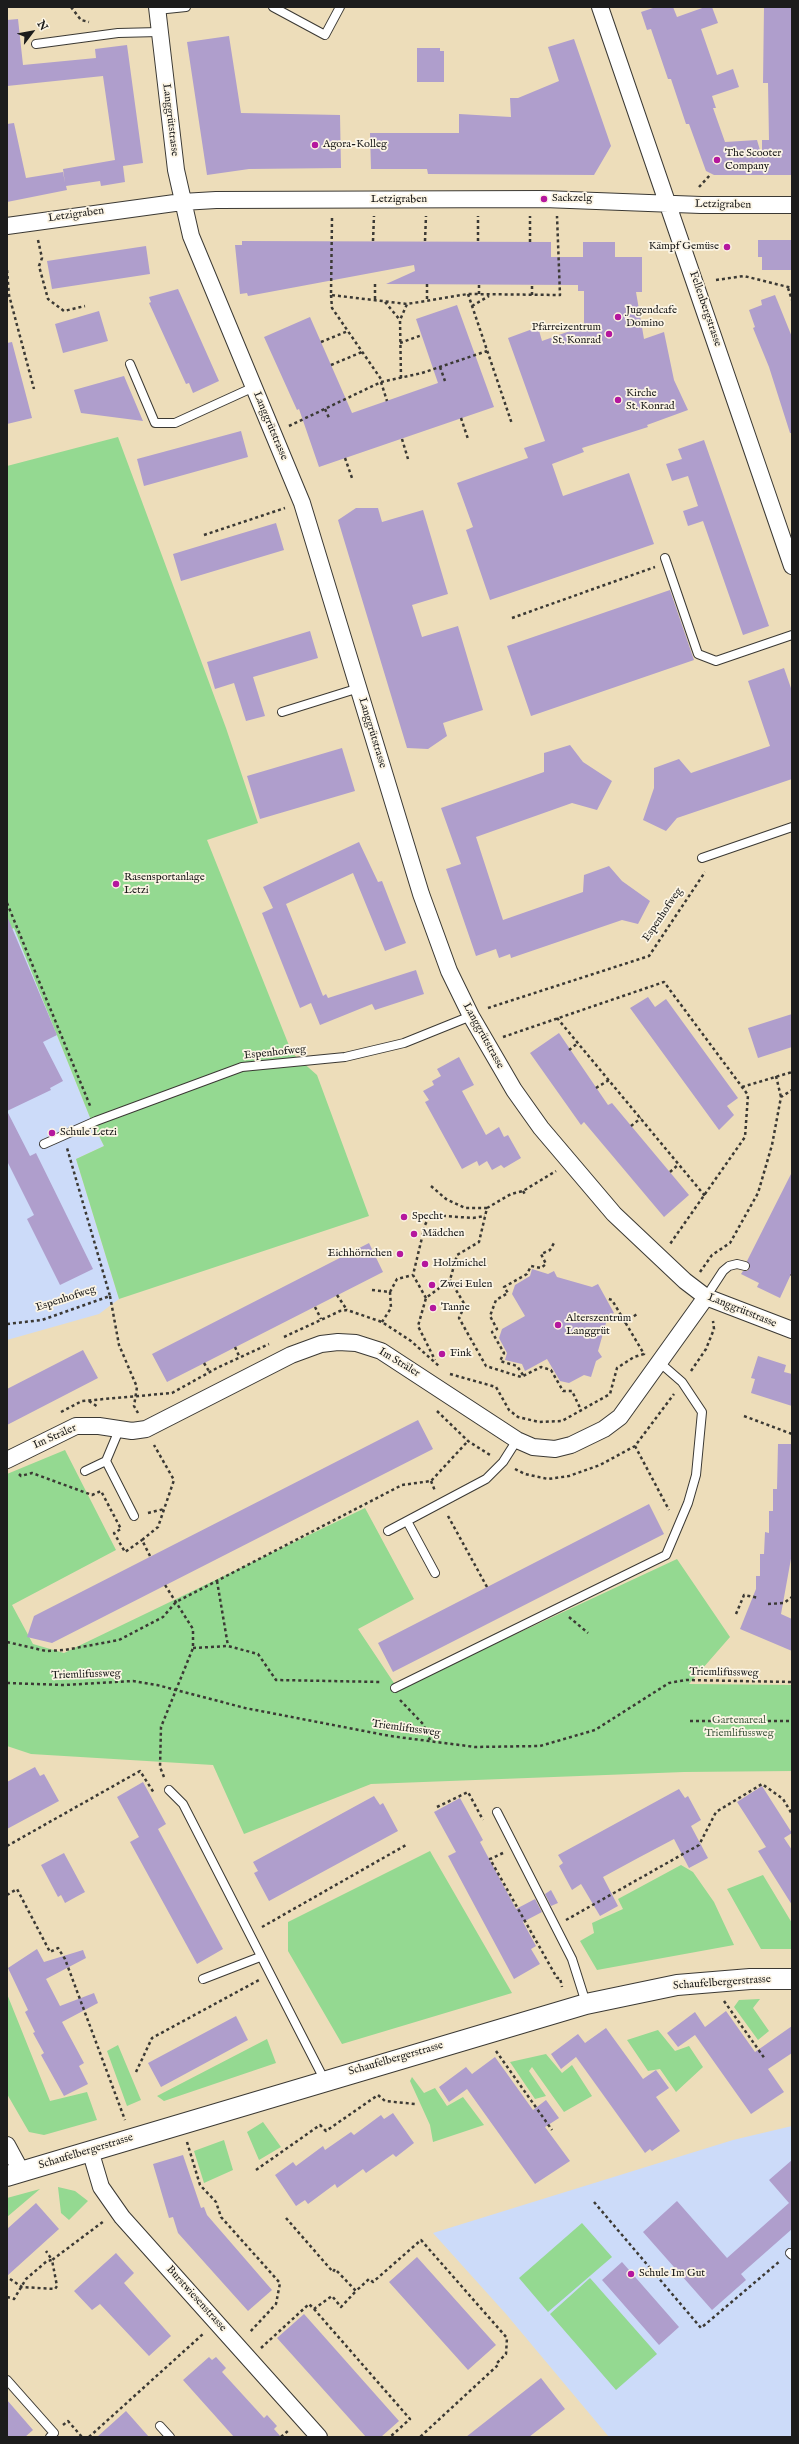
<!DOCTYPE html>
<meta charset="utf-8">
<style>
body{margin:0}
#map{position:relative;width:799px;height:2444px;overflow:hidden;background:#edddba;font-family:"IM FELL English",serif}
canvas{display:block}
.frame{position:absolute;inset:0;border:8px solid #1c1c1c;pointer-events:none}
.north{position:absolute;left:12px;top:12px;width:40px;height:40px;-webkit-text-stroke:3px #fcf5e5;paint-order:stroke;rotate:58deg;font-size:11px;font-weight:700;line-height:16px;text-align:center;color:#1c1c1c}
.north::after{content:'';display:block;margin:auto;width:14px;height:18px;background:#1c1c1c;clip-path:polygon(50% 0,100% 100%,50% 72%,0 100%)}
</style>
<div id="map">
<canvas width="799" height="2444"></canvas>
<div class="frame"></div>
<div class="north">N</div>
</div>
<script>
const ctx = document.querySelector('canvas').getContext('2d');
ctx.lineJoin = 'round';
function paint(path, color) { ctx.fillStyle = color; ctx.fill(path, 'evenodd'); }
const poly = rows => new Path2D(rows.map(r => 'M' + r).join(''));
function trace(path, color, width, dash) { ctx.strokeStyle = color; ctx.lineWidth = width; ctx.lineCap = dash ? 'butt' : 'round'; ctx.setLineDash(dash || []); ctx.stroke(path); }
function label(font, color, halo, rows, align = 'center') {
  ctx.font = font + ' "IM FELL English",serif'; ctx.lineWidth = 3.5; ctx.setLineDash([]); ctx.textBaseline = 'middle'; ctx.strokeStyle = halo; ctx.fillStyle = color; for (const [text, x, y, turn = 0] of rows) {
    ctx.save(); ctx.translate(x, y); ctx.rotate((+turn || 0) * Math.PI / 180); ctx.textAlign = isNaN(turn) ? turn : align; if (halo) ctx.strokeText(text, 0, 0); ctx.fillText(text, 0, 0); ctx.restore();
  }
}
paint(poly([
 [14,928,91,1120,104,1146,76,1159,119,1299,99,1314,7,1340,7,931],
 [792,2126,792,2437,609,2437,506,2314,433,2233,733,2140]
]), '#ccdbf9');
paint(poly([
 [118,437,226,728,258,823,207,840,292,1053,317,1075,369,1216,119,1299,76,1159,104,1146,91,1120,14,928,7,931,7,466],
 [65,1450,116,1550,12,1605,33,1644,64,1653,365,1508,414,1599,358,1629,398,1689,677,1559,730,1637,689,1684,792,1685,792,1771,684,1772,371,1784,244,1834,213,1765,31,1754,7,1746,7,1474],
 [430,1851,512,1993,342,2044,288,1951,288,1922],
 [681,1865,693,1872,714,1902,734,1945,597,1970,580,1941,594,1933,592,1923,623,1909,618,1899],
 [763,1875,792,1923,792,1949,761,1949,727,1889],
 [7,1994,50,2101,87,2092,97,2120,44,2135,29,2132,7,2094],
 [760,1999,753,2008,769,2031,758,2040,734,2007,739,2000],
 [658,2030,675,2051,689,2046,703,2067,676,2092,660,2069,648,2071,627,2040],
 [267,2039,276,2063,164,2101,157,2096],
 [118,2045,141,2100,127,2106,107,2051],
 [546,2054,562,2073,572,2065,592,2096,564,2112,532,2067,529,2071,546,2096,535,2099,510,2062],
 [412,2077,424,2093,435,2088,447,2106,463,2097,484,2125,433,2142,430,2125,410,2081],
 [263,2122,281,2147,259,2160,247,2132],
 [224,2140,233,2170,204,2183,194,2151],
 [58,2187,75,2191,88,2201,69,2220,61,2213],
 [40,2189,7,2217,7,2198],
 [582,2223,612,2257,548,2312,519,2278],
 [590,2278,657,2354,616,2390,550,2314]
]), '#94d991');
paint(poly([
 [656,7,673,7,677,17,705,7,712,7,718,23,701,29,717,75,733,69,739,87,712,96,716,108,713,108,725,142,757,140,762,157,762,140,769,140,768,83,763,83,764,7,792,7,792,175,714,175,706,171,689,124,686,124,671,79,668,79,651,29,647,30,641,12],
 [18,19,23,65,96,58,95,49,127,45,143,163,123,166,125,182,101,186,100,181,66,186,67,190,7,202,7,124,14,123,26,178,63,172,65,183,63,169,115,160,103,76,7,86,7,20],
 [229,36,241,113,340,115,341,168,249,169,207,175,187,42],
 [574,39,611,146,594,175,428,174,427,169,371,169,370,133,459,133,459,114,511,117,510,98,518,98,559,81,548,47],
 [417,48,440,48,440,51,444,51,444,82,417,82],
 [758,240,792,240,792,270,762,270,762,257,758,257],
 [242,241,551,242,551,257,583,257,583,242,615,242,615,257,642,257,642,292,636,292,644,339,664,332,674,380,688,410,647,425,648,427,582,448,584,452,552,464,563,496,629,473,654,544,490,600,466,530,473,527,457,483,528,458,524,448,545,441,508,338,538,327,542,341,584,326,584,291,578,291,578,285,386,284,415,271,414,265,248,296,247,293,240,294,235,245,242,245],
 [146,246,150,274,52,289,47,261],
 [178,289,219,381,193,393,189,383,186,384,149,303,151,302,149,297],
 [775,295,792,337,792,433,790,433,769,367,753,328,755,327,749,310,762,305,761,300],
 [457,305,494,407,319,467,299,409,297,410,264,337,310,317,352,413,438,383,416,319],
 [99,311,108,341,63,353,55,324],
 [12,342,32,418,7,424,7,343],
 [124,376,143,421,81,413,74,390],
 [241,431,248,457,144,486,137,459],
 [704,440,769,626,743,635,703,521,688,526,683,511,698,506,688,476,672,481,666,464,682,459,678,449],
 [356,508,378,508,382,522,423,510,448,594,412,605,422,637,458,626,483,710,443,723,447,736,428,749,407,748,338,520],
 [276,523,284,550,181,581,173,554],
 [670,590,694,660,531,716,507,646],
 [310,631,318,658,253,677,265,716,246,721,234,683,215,689,207,662],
 [784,668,792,691,792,779,677,818,666,831,643,820,654,788,654,768,679,759,691,773,770,746,748,681],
 [570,745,583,762,612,781,597,810,572,803,476,837,503,920,583,892,584,875,609,866,622,881,650,901,638,924,622,920,511,958,510,954,499,958,496,949,476,956,446,869,461,864,441,808,544,772,544,753],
 [342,748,355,791,260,819,247,776],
 [359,842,378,882,382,881,406,943,385,951,353,873,286,904,323,996,326,994,328,998,416,970,424,994,375,1010,372,1004,320,1025,311,1003,300,1008,262,913,273,908,263,887],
 [7,916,57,1035,43,1042,63,1081,50,1088,51,1090,7,1111,30,1156,36,1153,93,1269,60,1285,27,1219,34,1215,7,1161],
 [648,997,655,1007,666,999,738,1098,727,1106,734,1115,719,1130,630,1008],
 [792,1014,792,1047,758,1058,748,1028],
 [559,1033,608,1105,612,1103,689,1195,664,1217,584,1122,581,1125,530,1053],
 [459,1057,474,1085,462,1091,486,1135,499,1127,504,1137,508,1135,521,1158,504,1168,501,1165,492,1170,487,1161,479,1166,477,1161,462,1169,425,1102,429,1100,423,1091,434,1085,432,1081,441,1076,437,1069],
 [792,1172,792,1272,780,1298,757,1287,759,1283,741,1274,743,1271,747,1271,750,1268,747,1261],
 [369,1243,383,1272,167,1382,152,1354],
 [532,1269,548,1274,554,1271,557,1277,592,1287,598,1284,614,1313,608,1316,598,1351,602,1357,596,1361,591,1377,584,1375,569,1383,560,1381,547,1359,525,1371,522,1364,505,1360,507,1353,499,1338,502,1329,525,1316,512,1294,515,1285,530,1276],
 [83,1350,98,1378,7,1425,7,1389],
 [758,1356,786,1365,784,1372,792,1374,792,1406,751,1393,755,1379,751,1378],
 [418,1420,433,1449,52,1643,27,1637,34,1616],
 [778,1444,792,1444,792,1553,781,1614,792,1619,792,1651,740,1629,756,1589,756,1576,760,1576,760,1554,764,1554,765,1532,769,1533,769,1511,773,1511,773,1489,777,1489],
 [649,1504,664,1534,393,1672,378,1643],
 [35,1767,40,1776,44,1774,59,1801,7,1829,7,1782],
 [143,1782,166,1824,158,1829,223,1949,197,1964,130,1842,139,1837,117,1797],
 [762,1786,792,1833,784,1838,792,1850,792,1905,758,1851,766,1847,737,1802],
 [679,1789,685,1798,688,1796,701,1820,691,1826,708,1858,689,1868,674,1839,638,1858,603,1877,618,1906,600,1916,581,1884,572,1890,559,1866,563,1863,558,1855],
 [374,1796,380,1805,383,1803,398,1831,269,1901,254,1873,258,1871,253,1862],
 [460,1798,483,1840,480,1842,516,1909,535,1899,542,1912,523,1922,536,1946,531,1949,540,1964,514,1979,448,1856,456,1852,434,1812],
 [64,1853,85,1892,65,1903,61,1895,58,1897,41,1865],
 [551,1890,558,1903,551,1906,545,1894],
 [37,1949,44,1962,83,1950,86,1958,46,1979,60,2006,94,1993,98,2003,62,2022,84,2063,79,2066,88,2084,64,2096,41,2055,44,2053,33,2033,35,2032,25,2012,28,2010,8,1968],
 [726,2011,755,2052,792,2026,792,2053,768,2069,784,2092,751,2114,695,2035,678,2047,667,2033,695,2012,705,2027],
 [236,2016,248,2040,161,2087,148,2063],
 [606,2028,643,2079,656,2070,669,2088,656,2097,680,2131,652,2151,650,2149,645,2153,576,2057,561,2069,551,2054,578,2034,585,2043],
 [495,2057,533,2110,546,2100,559,2118,545,2127,570,2161,535,2184,467,2089,449,2102,439,2087,466,2067,472,2074],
 [393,2113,414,2143,396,2157,393,2154,366,2173,363,2169,337,2188,335,2184,308,2204,305,2200,296,2206,275,2175,293,2162,296,2166,323,2146,325,2150,351,2132,354,2135,381,2115,384,2119],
 [183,2155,201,2208,204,2207,207,2215,272,2290,248,2311,178,2233,173,2217,169,2218,153,2164],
 [792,2160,792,2229,741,2274,746,2280,712,2310,643,2232,677,2201,727,2258,789,2203,769,2180],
 [36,2203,59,2229,7,2276,7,2229],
 [116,2253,134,2273,124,2283,171,2336,149,2356,100,2304,92,2310,74,2291],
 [417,2257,496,2345,468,2370,389,2282],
 [622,2262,679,2327,659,2345,602,2280],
 [304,2314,399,2421,381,2437,366,2437,277,2338],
 [209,2357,212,2360,216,2357,226,2368,222,2372,264,2418,267,2415,277,2426,274,2429,281,2437,234,2437,183,2380],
 [541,2378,565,2409,529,2437,466,2437],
 [7,2400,33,2430,25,2437,7,2437],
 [126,2411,149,2437,97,2437]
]), '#af9ecc');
const service = poly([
 [273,7,325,35,340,7],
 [157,10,186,7],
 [36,44,118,33,159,32],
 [130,364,155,423,175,423,254,387],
 [665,558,698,654,716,661,792,635],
 [282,712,359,688],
 [702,858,792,827],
 [44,1144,96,1121,242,1067,345,1057,404,1043,471,1016],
 [706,1297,723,1271,729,1266,737,1264,745,1266],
 [106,1461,134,1516],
 [85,1471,106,1461,119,1430],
 [407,1521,435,1573],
 [388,1531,486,1479,503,1462,517,1440],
 [395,1688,666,1555,688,1503,696,1475,702,1412,682,1382,659,1362],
 [169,1790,183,1804,325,2081],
 [497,1812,572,1959,586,2003],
 [203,1979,260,1957],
 [790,2253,792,2255],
 [7,2380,54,2433,50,2437],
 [160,2426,170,2437]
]);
const minor = poly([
 [157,7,176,170,191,236,302,503,421,894,449,971,471,1016,514,1090,541,1128,614,1214,685,1281,706,1297,792,1330],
 [600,7,792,566],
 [7,226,182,202,216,200,544,199,701,205,792,205],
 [7,1460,76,1426,99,1426,132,1431,146,1429,291,1355,321,1344,338,1342,356,1343,381,1351,517,1440,533,1447,555,1449,571,1445,604,1429,620,1417,706,1297],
 [7,2145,21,2171],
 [90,2150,101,2187,122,2217,319,2437]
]);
const tertiary = poly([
 [7,2176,586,2004,677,1985,750,1979,792,1979]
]);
trace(service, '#3b3934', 10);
trace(minor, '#3b3934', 18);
trace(tertiary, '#3b3934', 22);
trace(poly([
 [71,7,81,20,89,22],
 [699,187,711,174],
 [332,218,331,295,407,304,468,294,560,295,557,216],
 [38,240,42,258,39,266,48,299,64,311,85,306],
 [373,241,374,216],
 [425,241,426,216],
 [478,241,478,216],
 [530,242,530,216],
 [7,270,9,295,34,389],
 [716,280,744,276,792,288],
 [375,284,375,300],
 [427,284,427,301],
 [788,288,792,300],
 [468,294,512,424],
 [479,294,479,285],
 [331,295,332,308,383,382],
 [532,295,532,285],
 [385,302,400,320],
 [472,306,489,296],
 [321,342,348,331],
 [400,343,422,335],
 [331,365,362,352],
 [440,367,445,381],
 [401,378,400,320,407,304],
 [381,382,387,401],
 [325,409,330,420],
 [461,418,468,439],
 [289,426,381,382,422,373,487,351],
 [402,439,408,459],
 [345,458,352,478],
 [204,535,285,508],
 [512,618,655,567],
 [7,903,91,1108],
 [488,1008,649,956,705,872],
 [557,1018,705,1196],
 [503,1037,664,982,748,1095,745,1137,670,1244],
 [569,1050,578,1043],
 [776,1076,781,1097],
 [742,1087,792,1072],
 [596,1088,609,1080],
 [631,1126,641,1118],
 [670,1172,679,1164],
 [431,1186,446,1199,465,1208,487,1208,479,1242,457,1255,450,1280,426,1298,418,1326,435,1360],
 [523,1191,526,1196],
 [487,1208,511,1194,523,1191,556,1171],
 [700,1272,712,1255,730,1243,758,1193,772,1145,781,1097,792,1090],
 [791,1274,792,1275],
 [450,1280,465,1305,459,1318,486,1366,521,1377,541,1367,551,1370,563,1391,572,1391,581,1410],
 [372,1290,390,1292,391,1308,382,1322],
 [390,1292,397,1279,413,1275],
 [337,1295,347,1310],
 [110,1296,119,1345,137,1387,134,1406,138,1413],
 [426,1298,413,1275,425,1225,430,1215,473,1218,485,1216],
 [315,1307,321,1319],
 [624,1323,637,1314],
 [7,1324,42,1320,110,1296,67,1148],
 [284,1337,340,1311,347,1310,382,1322,411,1341,440,1367],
 [235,1347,240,1358],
 [204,1363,210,1373],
 [691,1371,706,1349,714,1329,713,1321],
 [450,1374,496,1387,509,1410,518,1417,539,1422,562,1421,610,1394,617,1368,634,1357,644,1354,612,1300,606,1298],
 [523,1375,517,1366,500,1361,504,1353,492,1332,497,1329,490,1316,496,1300,508,1293,504,1287,527,1274,531,1266,541,1268,546,1264,541,1254,550,1250,554,1243],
 [89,1401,98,1407],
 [437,1411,468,1441,490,1455],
 [61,1412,82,1401,172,1393,217,1368,269,1344],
 [744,1416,792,1434],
 [635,1446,669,1510],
 [515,1469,525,1474,548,1479,569,1476,600,1465,635,1446,674,1394],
 [19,1474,21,1476,32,1473,92,1495,101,1491,121,1529,114,1533,125,1552,142,1540],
 [431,1481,435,1491],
 [148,1513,164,1509],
 [448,1516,487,1587],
 [150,1556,142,1540,158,1527,174,1480,154,1445],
 [217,1581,228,1646],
 [768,1604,784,1603,792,1597],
 [736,1614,744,1595,759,1598],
 [569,1617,588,1633],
 [7,1642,46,1651,65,1650,119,1640,163,1617,176,1602,402,1485,431,1481,468,1441],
 [193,1648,228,1646,258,1654,276,1680,382,1682],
 [7,1683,64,1685,133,1681,157,1685,245,1708,390,1736,475,1747,540,1746,595,1730,669,1683,686,1680,792,1682],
 [400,1700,423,1724,430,1740],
 [690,1721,792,1721],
 [164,1777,160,1767,161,1727,193,1648,193,1629,165,1585],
 [437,1807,468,1792,483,1820],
 [7,1846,140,1771,154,1793],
 [503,1853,490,1859,557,1978,560,1978,562,1987],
 [7,1895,17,1889,50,1952,58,1948,65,1959,125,2120],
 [566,1920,699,1845,716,1812,762,1784,783,1799,792,1814],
 [262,1927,406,1845],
 [724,2001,765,2059],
 [496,2051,552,2130],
 [136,2072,152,2038,259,1980],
 [187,2142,200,2185,216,2202,221,2217,280,2283,276,2304,249,2333],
 [256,2170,320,2125,326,2131,378,2095,385,2101,415,2104],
 [594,2202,701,2328,780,2261],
 [286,2218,333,2272,335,2269,356,2291,369,2279,373,2282,421,2240,507,2338,506,2354,497,2363,498,2365,420,2437],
 [10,2279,22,2287,55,2289,57,2286,52,2260,104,2221],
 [7,2297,14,2299,26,2279,47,2261,52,2260,46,2251],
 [314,2309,410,2419,390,2437],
 [261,2348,309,2304,314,2309,332,2296,341,2307,356,2291],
 [63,2425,68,2421,82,2437],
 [89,2437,203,2334],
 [281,2437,289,2430]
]), '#3b3934', 2.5, [3, 3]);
trace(service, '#fff', 8);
trace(minor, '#fff', 16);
trace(tertiary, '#fff', 20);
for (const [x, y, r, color] of [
 [315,145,4,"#b5179e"],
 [717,160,4,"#b5179e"],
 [544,199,4,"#b5179e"],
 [727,247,4,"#b5179e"],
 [618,317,4,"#b5179e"],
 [609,334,4,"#b5179e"],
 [618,400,4,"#b5179e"],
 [116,884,4,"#b5179e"],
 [52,1133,4,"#b5179e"],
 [404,1217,4,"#b5179e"],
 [414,1234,4,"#b5179e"],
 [400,1254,4,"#b5179e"],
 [425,1264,4,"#b5179e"],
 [432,1285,4,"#b5179e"],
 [433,1308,4,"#b5179e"],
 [558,1325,4,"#b5179e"],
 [442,1354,4,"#b5179e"],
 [631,2274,4,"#b5179e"]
]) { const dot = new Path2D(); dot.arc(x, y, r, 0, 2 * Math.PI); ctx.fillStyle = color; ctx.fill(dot); trace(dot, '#fcf5e5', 1.5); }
label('11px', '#1c1c1c', '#fcf5e5', [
 ["Langgrütstrasse",170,120,83],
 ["Letzigraben",399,200],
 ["Letzigraben",723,205,1],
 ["Letzigraben",76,215,-8],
 ["Fellenbergstrasse",705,309,71],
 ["Langgrütstrasse",270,426,67],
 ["Langgrütstrasse",372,733,73],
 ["Espenhofweg",663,915,-56],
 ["Langgrütstrasse",483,1036,61],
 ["Espenhofweg",275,1053,-6],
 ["Espenhofweg",66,1299,-18],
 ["Langgrütstrasse",742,1311,22],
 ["Im Sträler",399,1363,31],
 ["Im Sträler",55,1437,-24],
 ["Triemlifussweg",724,1673,1],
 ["Triemlifussweg",86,1675,-2],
 ["Triemlifussweg",406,1729,8],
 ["Schaufelbergerstrasse",722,1983,-4],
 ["Schaufelbergerstrasse",396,2059,-16],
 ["Schaufelbergerstrasse",86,2152,-17],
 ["Burstwiesenstrasse",196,2299,48]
]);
label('11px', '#1c1c1c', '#fcf5e5', [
 ["Agora-Kolleg",323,145],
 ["The Scooter",725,154],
 ["Company",725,167],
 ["Sackzelg",552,199],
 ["Kämpf Gemüse",719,247,"right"],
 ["Jugendcafe",626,311],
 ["Domino",626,324],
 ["Pfarreizentrum",601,328,"right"],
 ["St. Konrad",601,341,"right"],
 ["Kirche",626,394],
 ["St. Konrad",626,407],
 ["Rasensportanlage",124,878],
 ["Letzi",124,891],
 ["Schule Letzi",60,1133],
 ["Specht",412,1217],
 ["Mädchen",422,1234],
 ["Eichhörnchen",392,1254,"right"],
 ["Holzmichel",433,1264],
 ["Zwei Eulen",440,1285],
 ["Tanne",441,1308],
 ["Alterszentrum",566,1319],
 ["Langgrüt",566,1332],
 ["Fink",450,1354],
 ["Schule Im Gut",639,2274]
], 'left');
label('11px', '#465e45', '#fcf5e5', [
 ["Gartenareal",739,1721],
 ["Triemlifussweg",739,1734]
]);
</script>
